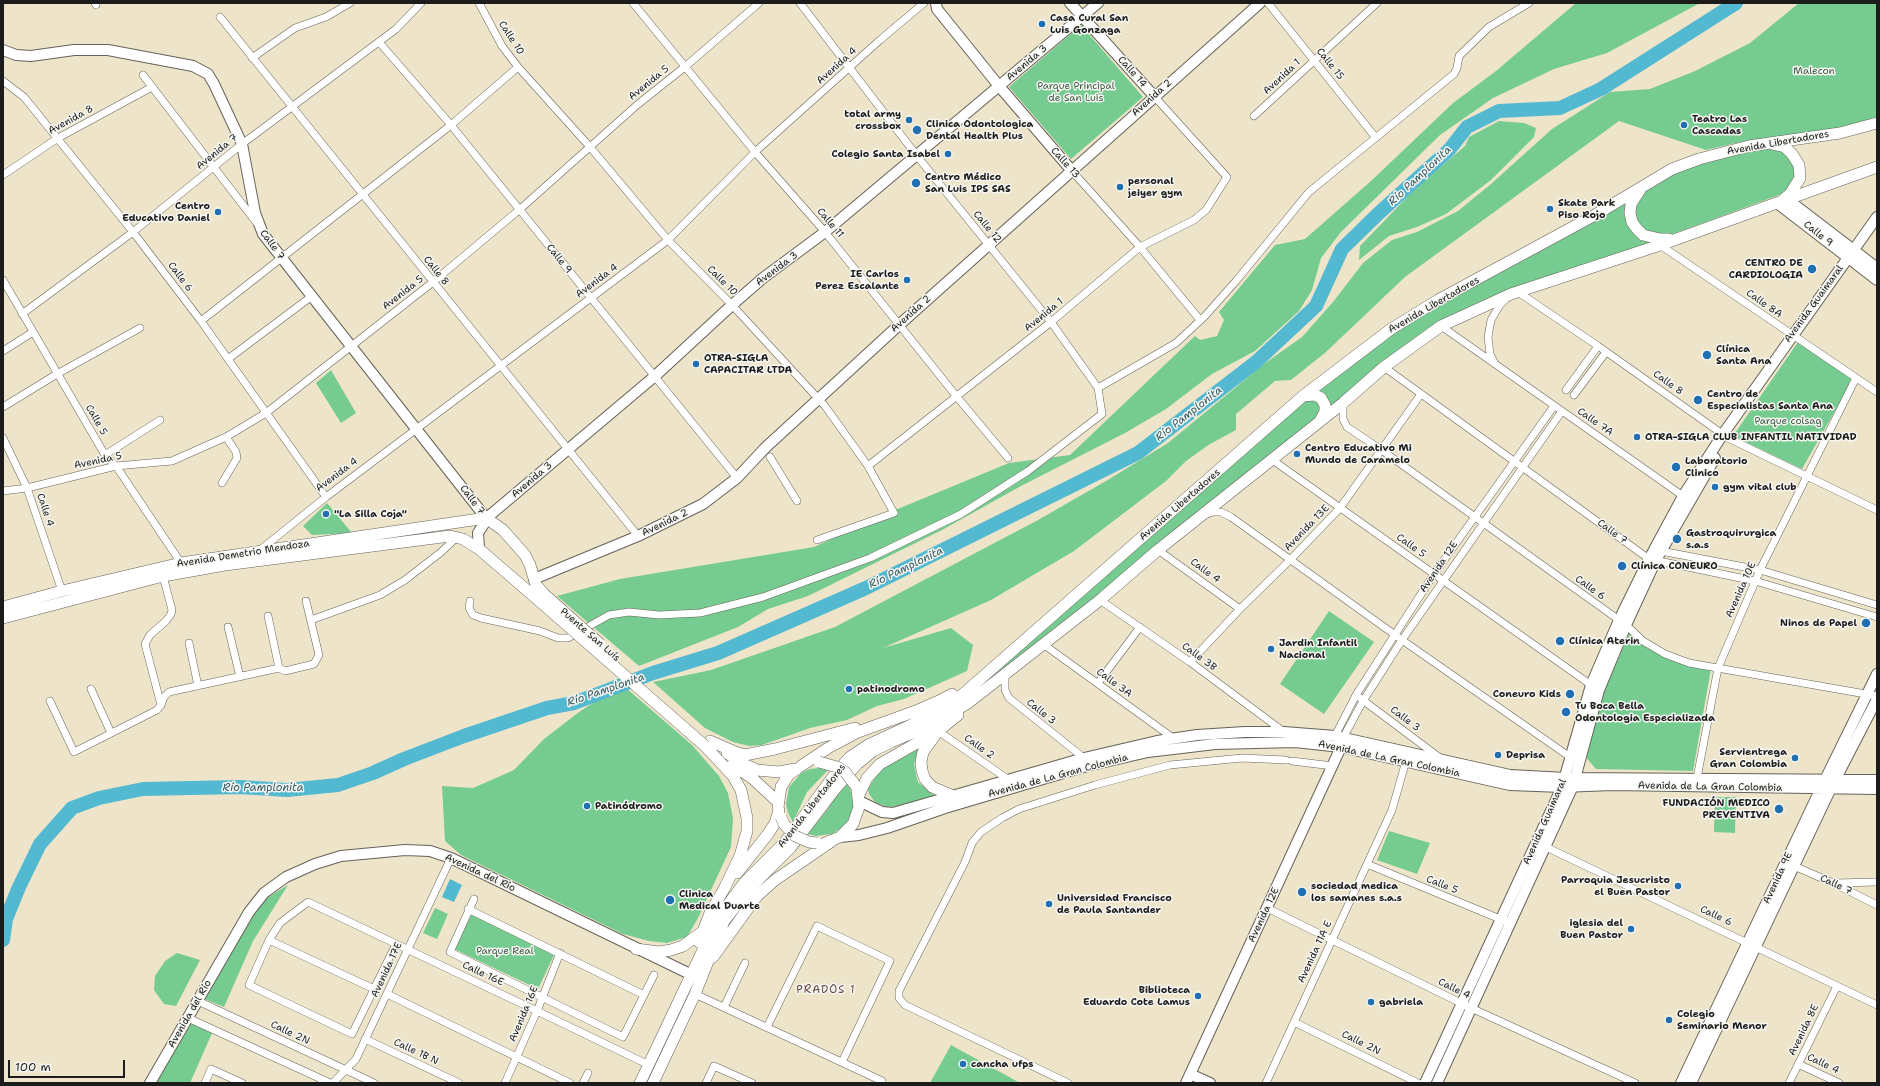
<!DOCTYPE html>
<meta charset="utf-8">
<style>
body{margin:0}
#map{position:relative;width:1880px;height:1086px;overflow:hidden;background:#eee4ca;font-family:"Shantell Sans",sans-serif}
canvas{display:block}
.frame{position:absolute;inset:0;border:4px solid #1c1c1c;pointer-events:none}
.scale{position:absolute;left:8px;top:1060px;width:117px;height:18px;box-sizing:border-box;border:2px solid #1c1c1c;border-top:0;padding-left:5px;font-size:12px;line-height:14px;white-space:nowrap;color:#1c1c1c;-webkit-text-stroke:3px #f6f6f2;paint-order:stroke}
</style>
<div id="map">
<canvas width="1880" height="1086"></canvas>
<div class="frame"></div>
<div class="scale">100 m</div>
</div>
<script>
const ctx = document.querySelector('canvas').getContext('2d');
ctx.lineJoin = 'round';
function paint(path, color) { ctx.fillStyle = color; ctx.fill(path, 'evenodd'); }
const poly = rows => new Path2D(rows.map(r => 'M' + r).join(''));
function trace(path, color, width, dash) { ctx.strokeStyle = color; ctx.lineWidth = width; ctx.lineCap = dash ? 'butt' : 'round'; ctx.setLineDash(dash || []); ctx.stroke(path); }
function label(font, color, halo, rows, align = 'center') {
  ctx.font = font + ' "Shantell Sans",sans-serif'; ctx.lineWidth = 3; ctx.setLineDash([]); ctx.textBaseline = 'middle'; ctx.strokeStyle = halo; ctx.fillStyle = color; for (const [text, x, y, turn = 0] of rows) {
    ctx.save(); ctx.translate(x, y); ctx.rotate((+turn || 0) * Math.PI / 180); ctx.textAlign = isNaN(turn) ? turn : align; if (halo) ctx.strokeText(text, 0, 0); ctx.fillText(text, 0, 0); ctx.restore();
  }
}
paint(poly([
 [1576,3,1700,3,1607,53,1554,69,1493,98,1440,135,1341,232,1321,258,1312,290,1299,311,1255,351,1212,374,1166,409,1125,433,1021,486,942,530,808,596,768,609,738,627,639,666,557,596,620,579,814,547,888,513,1009,463,1070,455,1195,336,1200,340,1217,336,1224,320,1219,312,1275,245,1305,239,1371,181,1453,103,1496,71],
 [1799,3,1877,3,1877,117,1844,130,1740,142,1706,150,1619,121,1405,277,1326,352,1291,380,1275,381,1236,414,1236,430,1210,444,1186,461,1166,481,1074,551,991,600,883,648,951,628,973,645,967,671,904,699,877,706,847,720,810,728,762,745,749,746,733,742,705,728,653,682,711,670,835,627,1038,520,1106,481,1168,443,1264,364,1302,337,1333,302,1363,263,1392,240,1417,232,1458,211,1491,184,1552,129,1610,92,1650,89,1695,71,1750,43],
 [1081,25,1143,97,1071,159,1009,87],
 [1499,121,1524,123,1536,128,1534,137,1491,180,1446,214,1417,227,1389,236,1359,260,1360,246,1415,189,1465,146,1469,137],
 [1761,147,1783,150,1796,168,1795,178,1787,192,1670,235,1651,236,1636,222,1633,206,1642,191,1676,170],
 [1632,196,1628,212,1655,242,1441,325,1326,412,1315,393,1391,331],
 [1798,342,1853,379,1802,469,1733,436],
 [331,370,356,413,341,423,316,383],
 [1315,395,1324,412,1148,556,975,690,1303,398],
 [327,503,352,533,312,535,303,526],
 [1329,611,1374,642,1324,714,1280,684],
 [1630,632,1668,656,1712,663,1693,771,1596,769,1584,755,1602,696],
 [626,688,692,745,719,776,728,793,733,818,731,847,698,918,687,937,667,943,649,941,623,934,461,855,445,841,442,786,473,788,514,770,544,739,579,712,602,697],
 [926,743,918,753,914,764,916,774,918,782,935,796,902,806,887,807,875,802,869,794,868,789,879,771],
 [819,768,829,769,807,792,793,822,788,813,786,804,789,787,801,773,810,769],
 [845,781,850,788,853,801,853,810,846,825,832,834,816,836,808,834,828,809],
 [1715,797,1736,797,1735,833,1714,832],
 [1389,831,1430,843,1417,874,1377,860],
 [288,885,253,941,224,1007,202,998,260,902],
 [435,908,448,914,437,939,423,933],
 [472,913,555,953,538,989,454,949],
 [177,953,200,960,176,1006,164,1004,154,990,155,976,165,961],
 [189,1021,213,1031,190,1083,154,1083],
 [951,1045,1020,1083,930,1083]
]), '#76cc90');
paint(poly([
 [450,879,462,885,454,902,442,897]
]), '#52b9d1');
trace(poly([
 [3,940,6,919,19,887,40,844,72,808,99,798,143,789,240,787,287,790,338,785,373,773,404,759,464,736,547,708,574,703,653,673,718,653,866,588,1138,453,1256,362,1316,306,1342,249,1380,212,1449,150,1467,127,1499,111,1560,108,1601,89,1736,3]
]), '#52b9d1', 14);
const street = poly([
 [95,3,96,5],
 [479,3,502,46,518,67,590,147,668,240,732,305,825,406,868,466,894,513,817,540],
 [633,3,755,152,825,232,957,397,1008,458],
 [800,3,917,156,1051,322,1098,388],
 [1268,3,1376,138],
 [220,17,638,536],
 [379,42,451,125,737,478],
 [252,58,295,28,326,17,350,3],
 [143,75,256,222],
 [3,81,24,97,133,232,201,321,326,497],
 [1254,116,1377,3],
 [1072,171,1140,247,1200,320],
 [3,175,58,138,152,87],
 [1660,245,1877,392],
 [3,280,105,455,116,466,181,563],
 [1518,292,1598,346,1728,438,1877,510],
 [22,314,133,232,242,144,396,29,421,3],
 [201,321,451,125,518,67],
 [1441,326,1683,496],
 [3,351,33,332],
 [228,359,312,296],
 [1494,362,1490,354,1488,337,1491,320,1500,305,1506,299],
 [1384,367,1649,559,1755,581,1877,617],
 [1566,390,1598,346],
 [1574,395,1606,352],
 [1343,403,1343,419,1347,427,1380,449,1626,625,1643,641,1665,654,1689,663,1877,696],
 [3,407,57,374,140,328],
 [3,438,27,488,62,591],
 [105,455,160,420],
 [770,457,797,501],
 [1271,459,1594,687],
 [868,466,1051,322,1140,247,1194,220,1206,210,1227,177,1154,96],
 [222,483,237,458,236,452,226,437],
 [3,491,27,488,116,466,172,461,226,437,266,413,433,282,519,210,637,105,686,66,759,3],
 [1207,514,1213,512,1221,512,1231,517,1402,640,1570,757],
 [260,550,326,497,668,240,755,152,880,40,924,3],
 [1158,550,1240,609],
 [1661,551,1760,570,1877,605],
 [1100,600,1190,662,1284,732],
 [470,601,469,608,473,615,481,618,540,631,558,638,568,638,609,615,629,612,659,615,700,613,763,597,870,558,961,514,1028,471,1102,414,1098,388,1176,343,1205,316,1236,281,1309,192,1454,74,1457,68,1459,56,1489,27,1529,3],
 [268,616,279,668],
 [311,620,380,595,405,580,440,553,457,537],
 [228,627,240,677],
 [189,643,198,686],
 [1043,644,1173,738],
 [1190,662,1240,609,1290,560,1340,508,1421,394],
 [1008,672,1005,678,1005,690,1009,698,1084,758],
 [1098,683,1140,627],
 [91,689,111,733],
 [1360,698,1440,758],
 [50,701,74,752,157,710,161,705,164,697,169,692,279,668,285,671,314,664,319,655,306,601],
 [161,705,145,644,150,635,166,621,171,614,172,610,163,576],
 [938,731,1009,780],
 [1335,736,1356,695,1434,574,1554,406],
 [1343,738,1363,701,1402,640,1562,411],
 [1292,761,1333,766],
 [1697,778,1718,668,1760,570,1856,378],
 [1546,847,1877,1005],
 [1367,864,1505,921],
 [1794,866,1833,883,1877,905],
 [1835,883,1877,882],
 [474,899,450,952,623,1037,654,975],
 [1267,908,1471,1008,1635,1083],
 [468,909,644,995],
 [269,940,374,989],
 [396,944,352,1034,249,985,269,940,280,923,308,902,537,1011,649,1065],
 [387,994,570,1083],
 [695,994,882,1081],
 [198,1001,374,1083],
 [724,1007,745,963],
 [188,1018,330,1083],
 [1294,1022,1418,1083],
 [767,1027,817,926,890,961,842,1062],
 [365,1039,459,1083],
 [1798,1064,1839,1083],
 [205,1083,211,1069,242,1083],
 [333,1083,356,1059,451,858],
 [505,1083,537,1011,560,953],
 [583,1083,588,1073],
 [706,1083,714,1066,752,1083],
 [1068,1083,905,1005,899,998,899,991,965,862,972,843,981,832,1002,818,1019,809,1095,785,1170,765,1242,758,1286,760],
 [1266,1083,1392,810,1406,761],
 [1789,1083,1837,986]
]);
const secondary = poly([
 [936,3,937,9,999,86,1072,171],
 [1070,3,1154,96],
 [3,50,16,55,31,56,74,50,108,50,193,66,208,74,214,84,242,144,255,213,263,234,486,518],
 [1787,199,1877,268],
 [1777,203,1877,280],
 [479,549,478,533,489,516,655,376,732,305,763,278,825,232,1098,3],
 [534,579,638,536,703,504,737,478,765,448,899,325,1260,3],
 [859,801,882,812,893,813,1084,758,1157,741,1197,735,1245,732,1284,732,1335,736,1510,775,1566,778,1877,780],
 [840,837,859,835,887,828,945,808,1087,766,1148,752,1215,744,1295,742,1341,747,1510,785,1562,787,1612,785,1877,789],
 [1190,1074,1210,1083],
 [150,1083,249,912,264,893,286,877,315,864,341,856,405,850,430,851,451,858,692,975],
 [1186,1083,1341,747],
 [1425,1083,1562,787,1591,685,1619,620,1649,559,1683,496,1723,434,1877,217],
 [1437,1083,1573,786,1599,690,1626,625,1656,560,1715,458],
 [1681,1083,1821,788,1877,674],
 [1691,1083,1831,788,1877,699]
]);
const primary = poly([
 [1772,144,1785,147,1792,154,1799,165,1800,178,1790,194,1784,199],
 [1640,190,1631,204,1630,213,1632,222,1637,229,1643,235,1660,239,1669,239],
 [1303,396,1315,395,1321,398,1325,405,1325,412,1321,419],
 [3,607,62,591,181,563,486,518,503,530,525,555,530,565,536,585,544,594],
 [3,618,163,576,225,565,450,536,463,539,479,549,536,598],
 [936,734,923,752,921,762,922,771,925,779,932,787,951,795],
 [710,741,735,752,745,755,775,749,855,728],
 [727,753,746,765,757,770,779,772,795,769],
 [732,765,752,778,778,802],
 [801,766,828,748,858,732,916,711,941,700,952,694],
 [859,795,867,778,880,764,938,731,958,715],
 [778,807,781,787,789,774,797,769],
 [825,843,840,837,853,824,859,807,857,790],
 [737,873,768,834,775,823,779,810],
 [699,942,710,913,724,889,740,856,747,831,747,818,741,790,733,776,705,746],
 [636,949,659,952,671,950,683,946,702,932],
 [713,957,757,896,775,880,832,841],
 [640,1083,718,918,744,883,785,842,838,770,850,757,868,745,924,719,962,695,1303,396,1391,329,1438,300,1595,215,1672,169,1699,159,1749,146,1840,133,1877,123],
 [653,1083,695,994,724,921,749,889,791,847,835,789,857,764,873,751,891,742,927,727,968,703,1100,600,1158,550,1343,403,1384,367,1441,326,1511,294,1660,245,1877,167]
]);
trace(street, '#666259', 8);
trace(secondary, '#666259', 12);
trace(primary, '#666259', 12);
trace(street, '#fff', 7);
trace(secondary, '#fff', 10);
trace(primary, '#fff', 11);
const primaryBridge = poly([
 [544,594,600,644],
 [536,598,705,746],
 [819,762,837,767,845,772,856,786],
 [781,817,784,824,795,836,809,842,817,843]
]);
trace(primaryBridge, '#666259', 12, []);
trace(primaryBridge, '#fff', 11);
for (const [x, y, r, color] of [
 [1042,24,4,"#1f6fb2"],
 [909,120,4,"#1f6fb2"],
 [1684,125,4,"#1f6fb2"],
 [917,130,5,"#1f6fb2"],
 [948,154,4,"#1f6fb2"],
 [916,183,5,"#1f6fb2"],
 [1120,187,4,"#1f6fb2"],
 [1550,209,4,"#1f6fb2"],
 [218,212,4,"#1f6fb2"],
 [1812,269,5,"#1f6fb2"],
 [907,280,4,"#1f6fb2"],
 [1707,355,5,"#1f6fb2"],
 [696,364,4,"#1f6fb2"],
 [1698,400,5,"#1f6fb2"],
 [1637,437,4,"#1f6fb2"],
 [1297,454,4,"#1f6fb2"],
 [1676,467,5,"#1f6fb2"],
 [1715,487,4,"#1f6fb2"],
 [326,514,4,"#1f6fb2"],
 [1677,539,5,"#1f6fb2"],
 [1622,566,5,"#1f6fb2"],
 [1866,623,5,"#1f6fb2"],
 [1560,641,5,"#1f6fb2"],
 [1271,649,4,"#1f6fb2"],
 [849,689,4,"#1f6fb2"],
 [1570,694,5,"#1f6fb2"],
 [1566,712,5,"#1f6fb2"],
 [1498,755,4,"#1f6fb2"],
 [1795,758,4,"#1f6fb2"],
 [587,806,4,"#1f6fb2"],
 [1779,809,5,"#1f6fb2"],
 [1678,886,4,"#1f6fb2"],
 [1302,892,5,"#1f6fb2"],
 [670,900,5,"#1f6fb2"],
 [1049,904,4,"#1f6fb2"],
 [1631,929,4,"#1f6fb2"],
 [1198,996,4,"#1f6fb2"],
 [1371,1002,4,"#1f6fb2"],
 [1669,1020,4,"#1f6fb2"],
 [963,1064,4,"#1f6fb2"]
]) { const dot = new Path2D(); dot.arc(x, y, r, 0, 2 * Math.PI); ctx.fillStyle = color; ctx.fill(dot); trace(dot, '#f6f6f2', 1.5); }
label('bold 10px', '#1c1c1c', '#f6f6f2', [
 ["Casa Cural San",1050,18],
 ["Luis Gonzaga",1050,30],
 ["total army",901,114,"right"],
 ["crossbox",901,126,"right"],
 ["Teatro Las",1692,119],
 ["Cascadas",1692,131],
 ["Clinica Odontologica",926,124],
 ["Dental Health Plus",926,136],
 ["Colegio Santa Isabel",940,154,"right"],
 ["Centro Médico",925,177],
 ["San Luis IPS SAS",925,189],
 ["personal",1128,181],
 ["jeiyer gym",1128,193],
 ["Skate Park",1558,203],
 ["Piso Rojo",1558,215],
 ["Centro",210,206,"right"],
 ["Educativo Daniel",210,218,"right"],
 ["CENTRO DE",1803,263,"right"],
 ["CARDIOLOGIA",1803,275,"right"],
 ["IE Carlos",899,274,"right"],
 ["Perez Escalante",899,286,"right"],
 ["Clínica",1716,349],
 ["Santa Ana",1716,361],
 ["OTRA-SIGLA",704,358],
 ["CAPACITAR LTDA",704,370],
 ["Centro de",1707,394],
 ["Especialistas Santa Ana",1707,406],
 ["OTRA-SIGLA CLUB INFANTIL NATIVIDAD",1645,437],
 ["Centro Educativo Mi",1305,448],
 ["Mundo de Caramelo",1305,460],
 ["Laboratorio",1685,461],
 ["Clinico",1685,473],
 ["gym vital club",1723,487],
 ["\"La Silla Coja\"",334,514],
 ["Gastroquirurgica",1686,533],
 ["s.a.s",1686,545],
 ["Clínica CONEURO",1631,566],
 ["Ninos de Papel",1857,623,"right"],
 ["Clínica Aterin",1569,641],
 ["Jardin Infantil",1279,643],
 ["Nacional",1279,655],
 ["patinodromo",857,689],
 ["Coneuro Kids",1561,694,"right"],
 ["Tu Boca Bella",1575,706],
 ["Odontologia Especializada",1575,718],
 ["Servientrega",1787,752,"right"],
 ["Gran Colombia",1787,764,"right"],
 ["Deprisa",1506,755],
 ["FUNDACIÓN MEDICO",1770,803,"right"],
 ["PREVENTIVA",1770,815,"right"],
 ["Patinódromo",595,806],
 ["Parroquia Jesucristo",1670,880,"right"],
 ["el Buen Pastor",1670,892,"right"],
 ["sociedad medica",1311,886],
 ["los samanes s.a.s",1311,898],
 ["Clinica",679,894],
 ["Medical Duarte",679,906],
 ["Universidad Francisco",1057,898],
 ["de Paula Santander",1057,910],
 ["iglesia del",1623,923,"right"],
 ["Buen Pastor",1623,935,"right"],
 ["Biblioteca",1190,990,"right"],
 ["Eduardo Cote Lamus",1190,1002,"right"],
 ["gabriela",1379,1002],
 ["Colegio",1677,1014],
 ["Seminario Menor",1677,1026],
 ["cancha ufps",971,1064]
], 'left');
label('10px', '#1c1c1c', '#f6f6f2', [
 ["Calle 10",511,38,57],
 ["Avenida 3",1027,63,-40],
 ["Calle 15",1330,64,51],
 ["Avenida 4",837,66,-42],
 ["Calle 14",1132,72,48],
 ["Avenida 1",1282,77,-43],
 ["Avenida 5",649,83,-39],
 ["Avenida 2",1152,98,-42],
 ["Avenida 8",71,120,-29],
 ["Avenida Libertadores",1778,143,-10],
 ["Avenida 7",217,152,-39],
 ["Calle 13",1065,163,48],
 ["Calle 11",830,223,50],
 ["Calle 12",987,227,51],
 ["Calle 9",1818,234,38],
 ["Calle 7",272,245,54],
 ["Calle 9",559,259,51],
 ["Avenida 3",777,269,-37],
 ["Calle 8",436,271,51],
 ["Calle 6",180,277,53],
 ["Avenida 4",597,281,-37],
 ["Calle 10",722,281,45],
 ["Avenida 5",403,293,-38],
 ["Calle 8A",1764,304,35],
 ["Avenida Guaimaral",1814,304,-54],
 ["Avenida Libertadores",1434,305,-30],
 ["Avenida 2",911,314,-42],
 ["Avenida 1",1044,315,-39],
 ["Calle 8",1668,383,35],
 ["Calle 5",96,420,60],
 ["Calle 7A",1595,422,35],
 ["Avenida 5",98,461,-12],
 ["Avenida 4",337,475,-37],
 ["Avenida 3",532,480,-40],
 ["Calle 7",472,500,53],
 ["Avenida Libertadores",1180,505,-41],
 ["Calle 4",45,510,71],
 ["Avenida 2",665,523,-26],
 ["Avenida 13E",1307,528,-46],
 ["Calle 7",1612,532,36],
 ["Calle 5",1411,546,35],
 ["Avenida Demetrio Mendoza",243,554,-9],
 ["Avenida 12E",1439,567,-56],
 ["Calle 4",1205,571,36],
 ["Calle 6",1590,588,35],
 ["Avenida 10E",1741,590,-66],
 ["Puente San Luís",590,635,41],
 ["Calle 3B",1199,657,36],
 ["Calle 3A",1114,683,36],
 ["Calle 3",1041,712,38],
 ["Calle 3",1405,719,37],
 ["Calle 2",979,747,35],
 ["Avenida de La Gran Colombia",1389,759,12],
 ["Avenida de La Gran Colombia",1058,776,-15],
 ["Avenida de La Gran Colombia",1710,787,1],
 ["Avenida Libertadores",812,806,-52],
 ["Avenida Guaimaral",1545,822,-66],
 ["Avenida del Río",480,873,25],
 ["Avenida 9E",1778,878,-65],
 ["Calle 5",1442,885,22],
 ["Calle 7",1836,885,25],
 ["Avenida 12E",1264,915,-65],
 ["Calle 6",1716,916,25],
 ["Avenida 11A E",1315,952,-65],
 ["Avenida 17E",387,970,-65],
 ["Calle 16E",483,974,25],
 ["Calle 4",1454,989,26],
 ["Avenida del Río",190,1014,-60],
 ["Avenida 16E",524,1014,-67],
 ["Avenida 8E",1804,1030,-64],
 ["Calle 2N",290,1033,25],
 ["Calle 2N",1361,1043,26],
 ["Calle 1B N",416,1052,25],
 ["Calle 4",1823,1064,25]
]);
label('10px', '#3c5a45', '#f6f6f2', [
 ["Malecon",1814,71],
 ["Parque Principal",1076,86],
 ["de San Luis",1076,98],
 ["Parque colsag",1788,421],
 ["Parque Real",505,951]
]);
label('italic 11px', '#325b64', '#f6f6f2', [
 ["Río Pamplonita",1420,176,-43],
 ["Río Pamplonita",1189,414,-38],
 ["Río Pamplonita",906,568,-26],
 ["Río Pamplonita",606,690,-19],
 ["Río Pamplonita",263,788]
]);
ctx.letterSpacing = '1px';
label('11px', '#644641', '#f6f6f2', [
 ["PRADOS 1",826,990]
]);
ctx.letterSpacing = '0px';
</script>
